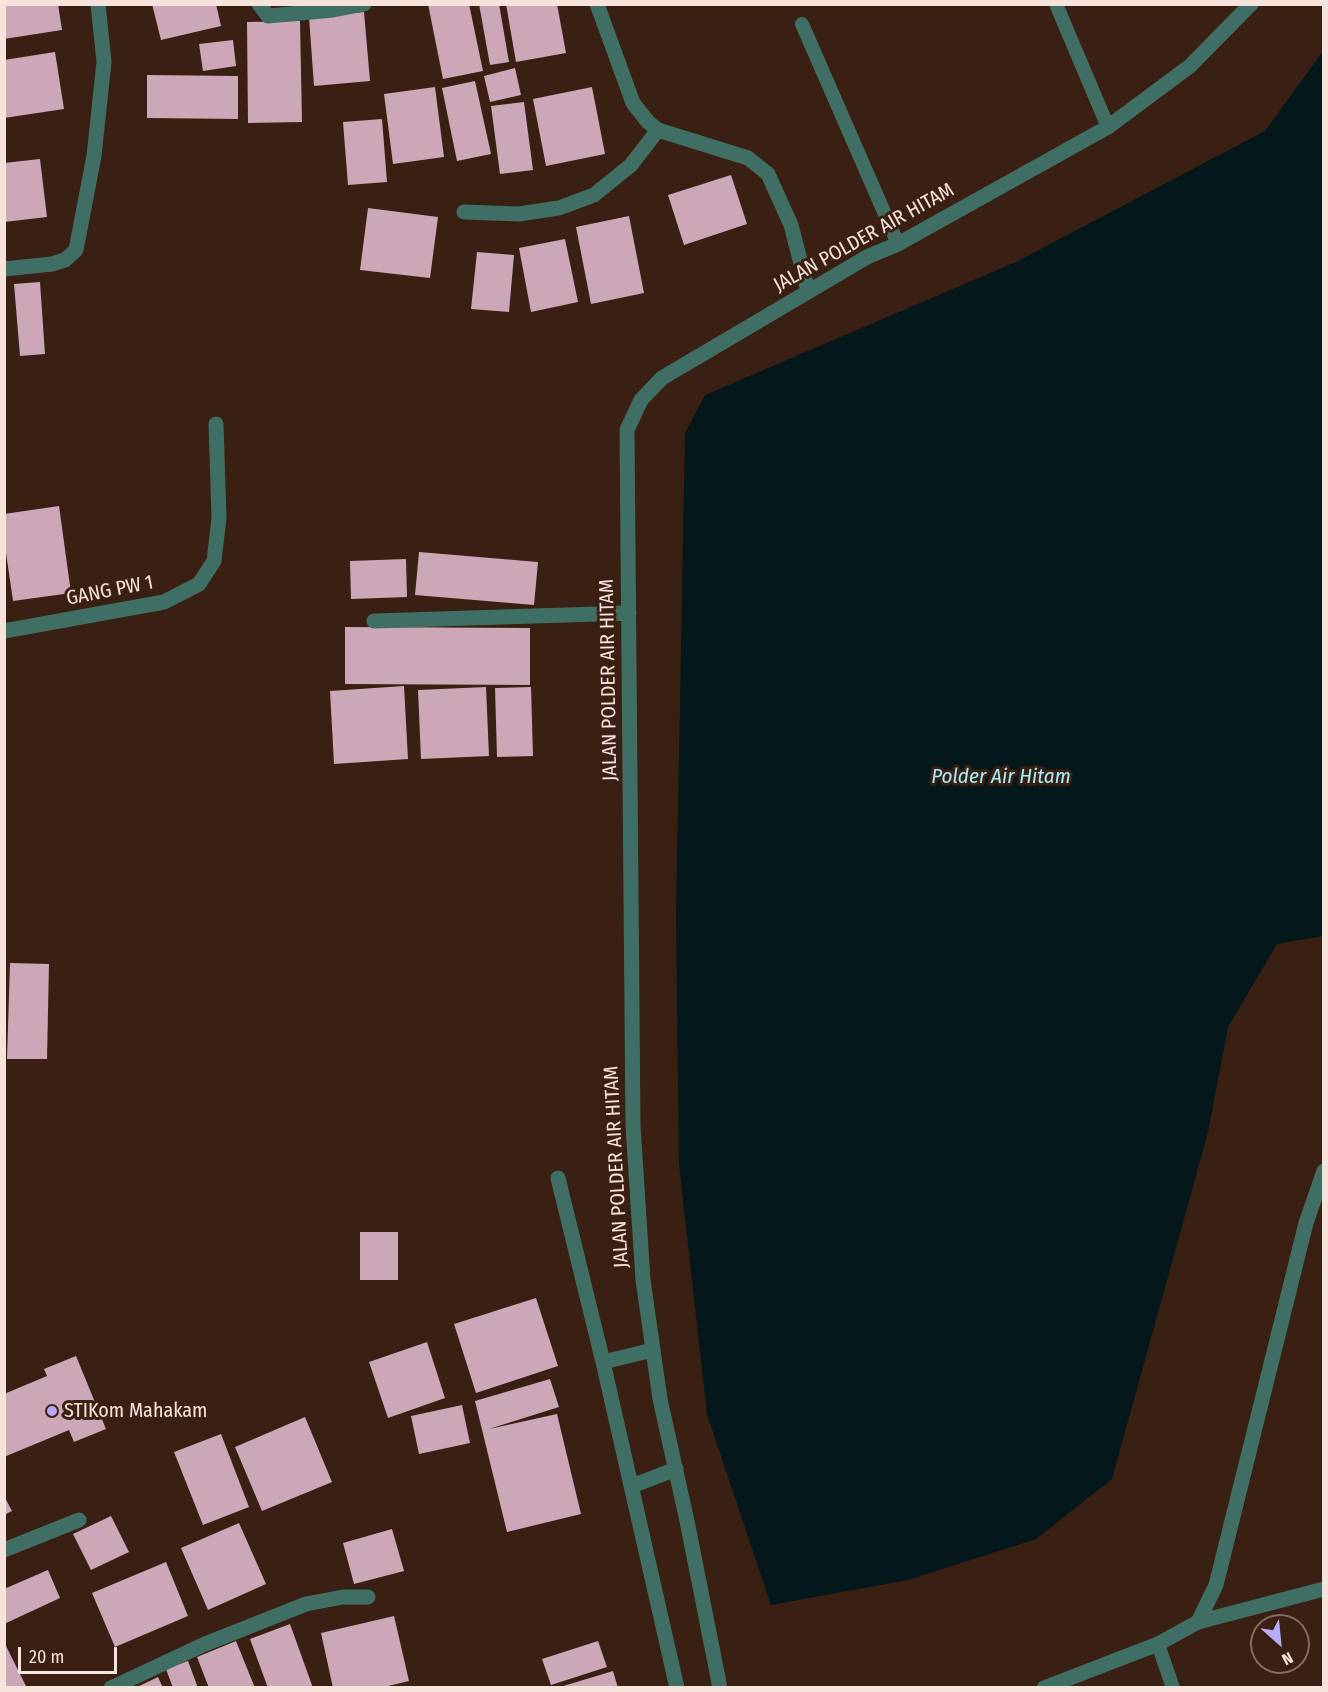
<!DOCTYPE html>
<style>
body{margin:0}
#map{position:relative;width:1328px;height:1692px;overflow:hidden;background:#3a1f13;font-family:"Fira Sans Condensed",sans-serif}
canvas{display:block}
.frame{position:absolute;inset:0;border:6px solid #f6e3db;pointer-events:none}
.north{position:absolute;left:1250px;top:1614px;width:60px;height:60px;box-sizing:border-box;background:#3a1f13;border:2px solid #856d63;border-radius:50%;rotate:153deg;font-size:16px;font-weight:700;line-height:24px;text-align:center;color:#f6e3db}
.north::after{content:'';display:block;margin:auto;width:21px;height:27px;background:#b7abf7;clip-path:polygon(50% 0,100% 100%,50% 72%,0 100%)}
.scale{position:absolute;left:18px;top:1647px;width:99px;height:27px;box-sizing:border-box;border:3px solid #f6e3db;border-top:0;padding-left:8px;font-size:18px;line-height:21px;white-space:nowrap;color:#f6e3db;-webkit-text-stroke:4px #3a1f13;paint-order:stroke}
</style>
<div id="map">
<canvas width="1328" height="1692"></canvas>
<div class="frame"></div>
<div class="north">N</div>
<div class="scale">20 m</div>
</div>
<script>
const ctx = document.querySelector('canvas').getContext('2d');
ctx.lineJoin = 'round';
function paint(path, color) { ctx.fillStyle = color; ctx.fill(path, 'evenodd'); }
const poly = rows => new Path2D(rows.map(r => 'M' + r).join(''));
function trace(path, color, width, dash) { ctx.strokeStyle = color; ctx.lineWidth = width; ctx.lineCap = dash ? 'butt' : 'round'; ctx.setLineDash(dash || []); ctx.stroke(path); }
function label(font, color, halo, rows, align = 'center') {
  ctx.font = font + ' "Fira Sans Condensed",sans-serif'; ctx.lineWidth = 6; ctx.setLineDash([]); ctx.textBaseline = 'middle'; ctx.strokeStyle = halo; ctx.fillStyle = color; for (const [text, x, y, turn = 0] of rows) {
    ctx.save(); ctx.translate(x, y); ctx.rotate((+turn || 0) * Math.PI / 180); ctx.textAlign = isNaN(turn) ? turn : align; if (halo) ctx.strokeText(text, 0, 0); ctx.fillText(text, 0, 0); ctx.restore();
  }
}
paint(poly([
 [1323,51,1323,936,1277,944,1228,1027,1208,1132,1112,1479,1036,1539,908,1580,771,1605,707,1414,679,1164,676,917,685,433,705,395,1016,262,1265,131]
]), '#04171a');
paint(poly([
 [4,4,58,4,62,30,4,39],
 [152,4,216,4,221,26,161,40],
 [428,4,469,4,483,71,443,79],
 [479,4,499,4,509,62,490,65],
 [506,4,557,4,566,53,516,62],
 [364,12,370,81,314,86,309,17],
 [300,21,302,122,248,123,247,22],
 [233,40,236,66,203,71,199,44],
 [55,52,64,109,4,118,4,60],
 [515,68,521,95,490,102,484,76],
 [147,75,238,76,238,119,147,118],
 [475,81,491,154,457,161,442,88],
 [435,87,444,157,393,164,384,94],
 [592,87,605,154,546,166,533,99],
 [524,102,533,170,500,174,491,106],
 [382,119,387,182,348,185,343,122],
 [40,159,47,217,4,222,4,163],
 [731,175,747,224,684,245,668,195],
 [368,208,438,217,430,278,360,270],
 [629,216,644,293,591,304,576,227],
 [565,239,578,302,531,312,519,248],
 [477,252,514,255,509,312,471,309],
 [40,282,45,354,20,356,14,284],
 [59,506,71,593,13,601,4,539,4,514],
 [419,552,538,562,534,605,415,595],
 [406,559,407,597,351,599,350,561],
 [345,627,530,628,530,685,345,684],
 [404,686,408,759,334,764,330,691],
 [486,687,489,756,421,759,418,690],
 [531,687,533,756,497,757,495,688],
 [10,963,49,964,47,1059,7,1059],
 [360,1232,398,1232,398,1280,360,1280],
 [536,1298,558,1366,476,1393,454,1324],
 [427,1342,445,1398,388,1418,369,1362],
 [76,1356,106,1429,74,1442,69,1430,4,1457,4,1394,47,1376,44,1369],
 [550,1379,559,1407,489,1429,557,1414,581,1514,507,1532,475,1401],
 [462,1405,470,1443,419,1454,411,1416],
 [305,1417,332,1482,262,1511,235,1447],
 [221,1434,249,1507,203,1525,174,1452],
 [4,1496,12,1511,4,1515],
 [111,1516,129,1552,91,1570,73,1534],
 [239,1523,266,1584,208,1610,181,1548],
 [392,1529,404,1571,354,1584,343,1543],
 [166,1562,188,1616,115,1647,92,1593],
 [48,1570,60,1598,4,1624,4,1589],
 [394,1616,409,1681,380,1688,333,1688,321,1633],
 [290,1624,313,1688,268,1688,250,1639],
 [236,1641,255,1688,209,1688,197,1657],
 [598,1641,607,1667,551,1685,542,1659],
 [4,1642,27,1688,4,1688],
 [188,1661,198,1688,173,1688,166,1669],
 [613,1671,618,1688,560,1688,560,1687],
 [158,1677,163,1688,135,1688]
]), '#cba7b8');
trace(poly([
 [1056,4,1108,127],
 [802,24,898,244],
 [1158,1644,1173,1688]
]), '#3f6f64', 14);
trace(poly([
 [259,4,268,16,333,10,364,4],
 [597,4,633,103,648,122,658,130,748,158,768,174,791,225,808,291],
 [464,212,519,214,559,208,594,195,631,165,658,130],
 [4,269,52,264,65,260,76,250,94,156,104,62,98,4],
 [374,621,629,613],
 [4,631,164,602,199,584,214,561,219,518,216,424],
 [558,1178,603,1362,677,1688],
 [603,1362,653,1350],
 [632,1486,676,1469],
 [4,1550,79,1520],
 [1198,1622,1324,1589],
 [111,1688,205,1644,306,1604,343,1597,368,1597],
 [720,1688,687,1521,660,1399,643,1280,633,1126,627,430,641,400,662,378,867,257,898,244,1108,127,1190,66,1251,4],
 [1044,1688,1158,1644,1198,1622,1216,1585,1306,1223,1324,1171]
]), '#3f6f64', 15);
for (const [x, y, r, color] of [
 [52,1411,6,"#b7abf7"]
]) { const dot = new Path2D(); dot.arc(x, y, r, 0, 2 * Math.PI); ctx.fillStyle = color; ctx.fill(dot); trace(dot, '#3a1f13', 2); }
label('20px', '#f6e3db', '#3a1f13', [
 ["JALAN POLDER AIR HITAM",864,238,-29],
 ["GANG PW 1",110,591,-11],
 ["JALAN POLDER AIR HITAM",609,680,-91],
 ["JALAN POLDER AIR HITAM",617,1167,-93]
]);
label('20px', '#f6e3db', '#3a1f13', [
 ["STIKom Mahakam",64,1411]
], 'left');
label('italic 21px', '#a4effd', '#3a1f13', [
 ["Polder Air Hitam",1001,777]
]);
</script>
